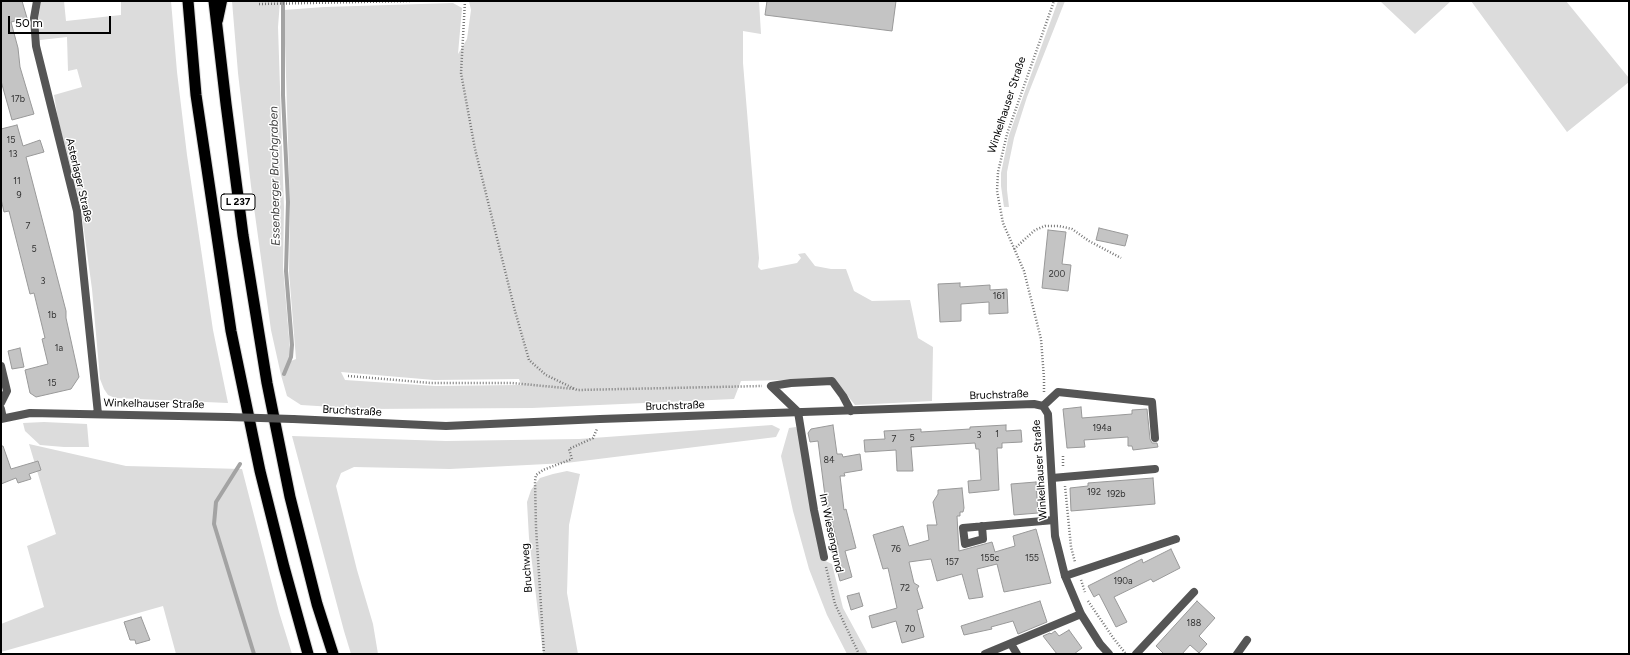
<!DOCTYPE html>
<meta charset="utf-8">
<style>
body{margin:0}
#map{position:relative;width:1630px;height:655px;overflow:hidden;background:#fff;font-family:Figtree,sans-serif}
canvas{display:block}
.frame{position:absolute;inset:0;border:2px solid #000;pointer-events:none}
.scale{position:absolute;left:8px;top:16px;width:103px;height:18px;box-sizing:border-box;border:2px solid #000;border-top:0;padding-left:5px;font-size:12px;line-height:14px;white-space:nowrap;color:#000;-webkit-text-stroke:3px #fff;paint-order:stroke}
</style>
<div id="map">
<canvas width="1630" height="655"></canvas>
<div class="frame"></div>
<div class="scale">50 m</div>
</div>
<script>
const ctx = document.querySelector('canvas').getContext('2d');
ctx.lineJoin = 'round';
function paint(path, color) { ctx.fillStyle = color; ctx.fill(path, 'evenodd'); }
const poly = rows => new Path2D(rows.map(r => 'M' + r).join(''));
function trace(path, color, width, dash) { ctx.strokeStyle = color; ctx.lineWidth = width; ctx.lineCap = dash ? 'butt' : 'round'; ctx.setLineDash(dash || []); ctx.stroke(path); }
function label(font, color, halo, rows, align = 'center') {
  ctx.font = font + ' Figtree,sans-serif'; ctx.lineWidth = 3; ctx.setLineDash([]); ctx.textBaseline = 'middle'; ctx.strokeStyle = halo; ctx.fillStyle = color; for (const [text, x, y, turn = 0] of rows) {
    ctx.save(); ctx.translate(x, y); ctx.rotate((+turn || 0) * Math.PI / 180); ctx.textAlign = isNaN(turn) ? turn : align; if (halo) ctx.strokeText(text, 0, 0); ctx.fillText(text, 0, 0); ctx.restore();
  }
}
paint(poly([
 [41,1,64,1,66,21,121,15,121,1,171,1,177,72,187,155,213,330,228,403,115,398,108,395,104,389,100,379,92,289,81,209,58,119,54,95,82,87,77,69,68,71,67,37,40,40,38,21],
 [232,1,280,1,278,27,284,208,283,267,291,361,296,359,289,272,290,207,284,10,324,7,453,3,462,8,458,54,467,39,471,10,469,1,759,1,761,34,743,31,743,63,759,258,758,267,761,270,797,263,801,258,798,254,805,253,815,266,831,269,846,269,854,291,872,301,910,300,918,338,933,347,932,401,855,405,834,379,741,381,734,399,532,408,366,409,301,405,287,396,281,375,271,330,251,186,238,73],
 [341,372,434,380,519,379,521,385,435,386,345,380],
 [1058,1,1065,1,1027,97,1014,138,1007,172,1007,190,1009,207,1004,207,1001,186,1001,173,1009,135],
 [1380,1,1451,1,1415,34],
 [1471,1,1566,1,1629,78,1629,82,1567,132],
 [44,422,87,424,89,447,64,447,40,445,25,431,23,423],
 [772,425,780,429,776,437,566,463,450,469,354,467,341,473,336,486,357,570,373,624,378,654,351,654,344,631,292,436,446,441,579,439],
 [796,427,799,434,821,559,832,564,843,608,868,654,847,654,827,615,809,569,793,511,781,456,789,428],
 [29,444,126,466,242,469,279,612,292,654,176,654,163,606,1,652,1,624,44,607,27,546,56,534],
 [567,471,580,474,569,525,567,593,578,654,543,654,529,538,527,502,531,490,540,478,553,474]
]), '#dcdcdc');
trace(poly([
 [283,1,283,95,288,202,286,271,292,345,291,357,284,374],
 [240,464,216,502,214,524,254,654]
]), '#a3a3a3', 4);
const building = poly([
 [1,1,22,1,27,18,11,22,18,48,20,67,34,114,12,120,1,81,1,1],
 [767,1,896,1,892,31,765,15,767,1],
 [17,125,23,146,40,140,44,152,26,157,66,311,66,318,79,377,71,389,36,397,30,393,25,370,48,364,42,339,45,338,34,293,30,294,9,211,4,212,1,199,1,129,17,125],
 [1099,228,1128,235,1125,246,1096,240,1099,228],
 [1048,230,1066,232,1062,264,1071,265,1068,291,1042,288,1048,230],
 [960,283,960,287,990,285,990,290,1007,289,1008,313,989,314,989,302,961,304,961,321,940,322,938,284,960,283],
 [20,348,24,367,12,369,8,351,20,348],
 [1081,407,1082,418,1132,414,1132,410,1147,409,1150,439,1152,443,1157,443,1158,447,1133,450,1132,446,1128,446,1128,437,1084,440,1085,447,1067,448,1063,409,1081,407],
 [833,425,837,454,842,454,843,457,860,454,862,470,844,473,845,476,840,476,844,510,846,509,856,548,845,551,852,577,840,581,831,547,838,545,827,504,826,504,818,441,810,442,808,433,811,429,833,425],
 [1006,425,1006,431,1021,430,1022,442,1002,443,1002,448,997,448,999,490,969,493,968,481,981,480,979,449,976,449,975,443,911,447,913,471,897,471,896,450,865,452,864,440,885,439,884,431,921,429,921,432,970,429,970,427,1006,425],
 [1,446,3,446,11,469,38,461,41,470,29,474,31,479,18,483,16,478,1,484,1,446],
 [1153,478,1155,504,1071,511,1070,488,1088,486,1088,483,1153,478],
 [1036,482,1038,513,1014,515,1011,484,1036,482],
 [962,488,964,508,963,512,960,512,960,516,957,516,959,551,992,542,995,552,1015,546,1013,536,1036,529,1051,583,1004,592,997,564,977,569,983,597,969,599,962,574,937,581,931,559,909,562,914,583,919,586,917,589,923,608,917,610,924,637,902,643,896,621,872,628,869,616,897,608,888,568,883,569,873,535,903,526,909,546,929,540,927,525,937,525,933,502,938,494,938,490,962,488],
 [1171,549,1180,568,1153,582,1151,579,1114,597,1127,622,1116,627,1099,594,1094,597,1088,586,1142,559,1143,563,1171,549],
 [859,593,863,606,851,610,847,596,859,593],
 [1040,601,1047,622,1018,634,1013,621,991,627,992,629,964,635,961,626,1040,601],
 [1197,601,1215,618,1199,636,1207,644,1199,653,1190,645,1182,654,1164,654,1156,646,1197,601],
 [141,617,150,640,136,644,135,640,130,640,124,622,141,617],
 [1069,630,1082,648,1074,654,1057,654,1043,636,1050,633,1051,634,1055,631,1059,636,1069,630]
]);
paint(building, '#c4c4c4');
trace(building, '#999', 1);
const trunk = poly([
 [188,1,196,95,231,331,260,471,284,567,308,654],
 [214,1,226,104,243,235,267,383,290,497,317,604,333,654]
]);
const motorway = poly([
 [217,20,221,1]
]);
trace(trunk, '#dbdbdb', 13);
trace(motorway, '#dbdbdb', 14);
trace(poly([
 [465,1,461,73,475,149,515,311,529,360,546,375,577,390,762,386],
 [259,4,410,1],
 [1014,249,1035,230,1045,226,1059,226,1072,229,1089,241,1121,258],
 [348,376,431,383,512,383,575,389],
 [1044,392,1044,378,1041,339,1024,271,1003,223,997,191,998,172,1007,134,1054,1],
 [1063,456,1063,467],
 [1065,486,1071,547,1075,562],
 [826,567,835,604,859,654],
 [1081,580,1085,592],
 [1088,601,1114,639,1126,654],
 [544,654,536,527,535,481,536,475,543,470,572,459,569,449,593,438,597,429]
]), '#777', 2.5, [1, 2]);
trace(poly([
 [1,366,7,391,1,403],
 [1043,406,1058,392,1152,402,1155,438],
 [1,409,3,418],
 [1052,478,1155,469],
 [982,526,983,539,965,544,963,528,1054,520],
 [824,557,814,510,798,412,771,386,791,383,832,381,843,396,851,411],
 [1065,576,1176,539],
 [1136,654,1194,592],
 [1237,654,1247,640]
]), '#555', 8);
trace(poly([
 [37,1,34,18,36,46,77,211,98,414],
 [1,419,30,413,228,417],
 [293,419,446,426,600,419,1034,404,1043,406,1048,414,1055,536,1065,576,1081,614,1100,644,1109,654],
 [1011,644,1017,654],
 [985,654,1081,614]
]), '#555', 8);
trace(trunk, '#000', 11);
trace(motorway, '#000', 12);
trace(poly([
 [228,417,293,419]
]), '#555', 8);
label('9px', '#313131', null, [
 ["17b",18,99],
 ["15",11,140],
 ["13",13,154],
 ["11",17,181],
 ["9",19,195],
 ["7",28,226],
 ["5",34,249],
 ["200",1057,274],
 ["3",43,281],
 ["161",999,296],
 ["1b",52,315],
 ["1a",59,348],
 ["15",52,383],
 ["194a",1102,428],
 ["1",997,434],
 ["3",979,435],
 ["5",912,438],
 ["7",894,439],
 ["84",829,460],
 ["192",1094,492],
 ["192b",1116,494],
 ["76",896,549],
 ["155c",990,558],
 ["155",1032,558],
 ["157",952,562],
 ["190a",1123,581],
 ["72",905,588],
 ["188",1194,623],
 ["70",910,629]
]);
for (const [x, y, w] of [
 [238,202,34]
]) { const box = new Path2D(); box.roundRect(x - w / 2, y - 8, w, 16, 3); ctx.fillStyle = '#fff'; ctx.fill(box); trace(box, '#000', 1); }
label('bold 10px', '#000', null, [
 ["L 237",238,202]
]);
label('11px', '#000', '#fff', [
 ["Winkelhauser Straße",1007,105,-72],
 ["Asterlager Straße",79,180,77],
 ["Bruchstraße",999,395,-2],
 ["Winkelhauser Straße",154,404,1],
 ["Bruchstraße",675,406,-2],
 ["Bruchstraße",352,411,3],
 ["Winkelhauser Straße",1040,470,-94],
 ["Im Wiesengrund",831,533,78],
 ["Bruchweg",527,568,-94]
]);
label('italic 12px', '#444', '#fff', [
 ["Essenberger Bruchgraben",275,176,-91]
]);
</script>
